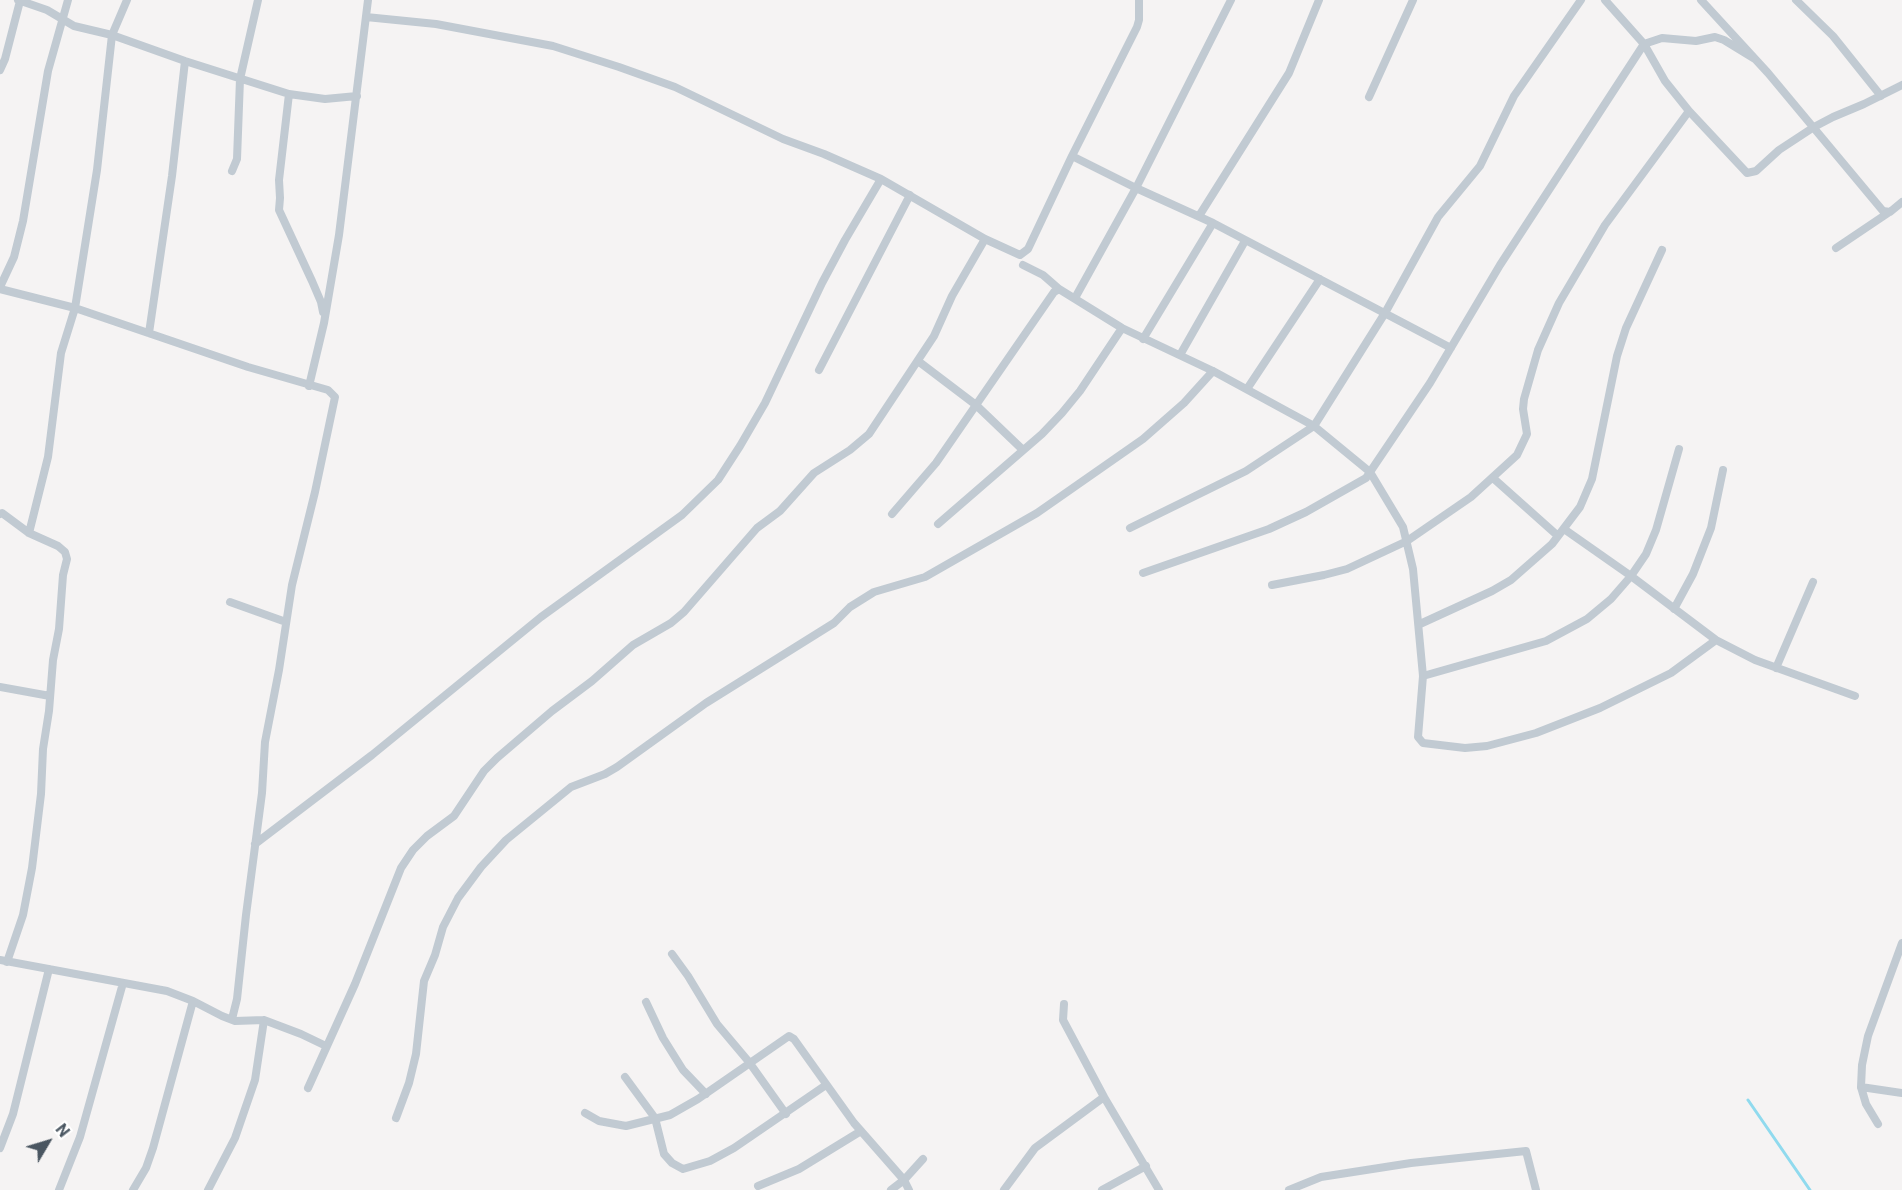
<!DOCTYPE html>
<style>
body{margin:0}
#map{position:relative;width:1902px;height:1190px;overflow:hidden;background:#f5f3f3;font-family:Roboto,sans-serif}
canvas{display:block}
.north{position:absolute;left:18px;top:1112px;width:60px;height:60px;-webkit-text-stroke:4px #fff;paint-order:stroke;rotate:52deg;font-size:16px;font-weight:700;line-height:24px;text-align:center;color:#4a5661}
.north::after{content:'';display:block;margin:auto;width:21px;height:27px;background:#4a5661;clip-path:polygon(50% 0,100% 100%,50% 72%,0 100%)}
</style>
<div id="map">
<canvas width="1902" height="1190"></canvas>
<div class="north">N</div>
</div>
<script>
const ctx = document.querySelector('canvas').getContext('2d');
ctx.lineJoin = 'round';
const poly = rows => new Path2D(rows.map(r => 'M' + r).join(''));
function trace(path, color, width, dash) { ctx.strokeStyle = color; ctx.lineWidth = width; ctx.lineCap = dash ? 'butt' : 'round'; ctx.setLineDash(dash || []); ctx.stroke(path); }
trace(poly([
 [1748,1100,1810,1190]
]), '#90daee', 3);
trace(poly([
 [18,0,47,10,74,26,112,35,185,61,289,94,325,99,357,96],
 [1605,0,1644,44,1665,81,1689,111,1747,173,1756,171,1779,150,1814,127,1833,117,1864,104,1902,85],
 [1701,0,1768,73,1883,211,1890,212,1902,202],
 [1796,0,1833,36,1881,96],
 [366,17,436,24,553,46,619,67,675,87,783,139,824,154,881,179,985,239,1020,255,1028,249,1072,156,1137,27,1139,20,1139,0],
 [0,70,5,59,20,1],
 [289,94,279,180,280,198,279,210,312,281,321,302,323,312],
 [1369,97,1413,0],
 [1072,156,1136,188,1213,223,1451,348],
 [232,171,237,159,240,79,258,0],
 [1199,216,1289,73,1319,0],
 [1836,248,1888,213],
 [1023,265,1043,275,1059,289],
 [0,287,14,257,23,221,48,71,68,0],
 [0,289,75,308,248,367,328,390,335,397,315,492,292,585,279,670,265,742,262,793,246,915,237,999,232,1019],
 [1075,298,1136,188,1231,0],
 [149,333,172,176,185,61],
 [1143,339,1213,223],
 [1180,355,1245,241],
 [918,361,976,405,1023,450],
 [819,370,910,195],
 [309,386,324,323,339,235,368,0],
 [1247,389,1320,279],
 [1493,478,1558,536],
 [0,514,2,513,29,533,58,546,65,552,67,559,63,575,59,629,53,660,49,711,43,749,41,794,32,868,23,915,7,962],
 [892,514,936,463,1054,292,1059,289,1122,328,1213,371,1314,426,1370,472,1403,527,1413,569,1423,676,1418,737,1423,743,1465,748,1487,746,1536,733,1600,708,1671,673,1716,640],
 [938,524,1042,434,1062,413,1080,391,1122,328],
 [1130,528,1246,471,1314,426,1385,313,1438,217,1480,166,1514,96,1581,0],
 [1564,529,1631,576,1716,640,1755,660,1855,696],
 [29,533,48,457,61,353,75,308,97,170,112,35,127,0],
 [1143,573,1269,529,1306,512,1366,478,1430,383,1500,265,1644,44,1662,38,1696,41,1715,37,1724,40,1755,59],
 [1272,585,1324,575,1347,569,1407,541,1471,497,1517,455,1527,434,1523,409,1524,399,1538,350,1559,303,1605,225,1689,111],
 [230,602,286,622],
 [1674,609,1693,574,1711,528,1723,470],
 [1420,624,1492,591,1511,580,1552,544,1580,507,1592,479,1617,356,1626,328,1662,250],
 [1776,668,1813,582],
 [1423,676,1546,641,1587,619,1611,599,1631,576,1646,554,1656,530,1679,449],
 [0,687,50,696],
 [255,844,372,755,541,617,682,515,718,480,740,446,765,403,822,283,845,240,881,179],
 [672,954,688,976,717,1024,749,1062,786,1114],
 [0,960,167,991,193,1001,222,1016,235,1021,264,1020,301,1034,326,1046],
 [646,1002,663,1038,683,1070,706,1094],
 [1064,1004,1063,1020,1104,1097,1159,1190],
 [625,1077,655,1118,664,1154,672,1163,683,1169,710,1161,734,1148,826,1085],
 [1861,1087,1902,1093],
 [308,1088,355,984,401,868,413,850,427,836,454,816,484,771,497,758,552,711,592,681,633,645,671,623,684,612,757,528,780,511,814,473,850,450,869,434,934,336,952,296,985,239],
 [585,1113,599,1121,626,1126,670,1115,698,1099,789,1036,794,1039,854,1123,904,1180,909,1190],
 [396,1118,409,1083,416,1054,424,981,435,955,443,927,458,898,481,867,506,840,571,787,605,774,617,767,706,703,834,623,850,607,874,592,925,577,1037,513,1143,439,1184,403,1213,371],
 [1878,1124,1866,1104,1861,1087,1862,1065,1868,1036,1902,943],
 [0,1148,13,1114,49,969],
 [758,1186,799,1169,861,1131],
 [59,1190,80,1137,123,983],
 [133,1190,146,1168,153,1148,193,1001],
 [208,1190,235,1138,255,1080,264,1020],
 [891,1190,904,1180,923,1159],
 [1004,1190,1035,1148,1104,1097],
 [1102,1190,1146,1166],
 [1289,1190,1321,1177,1411,1163,1526,1151,1536,1190]
]), '#c1cad2', 8);
</script>
